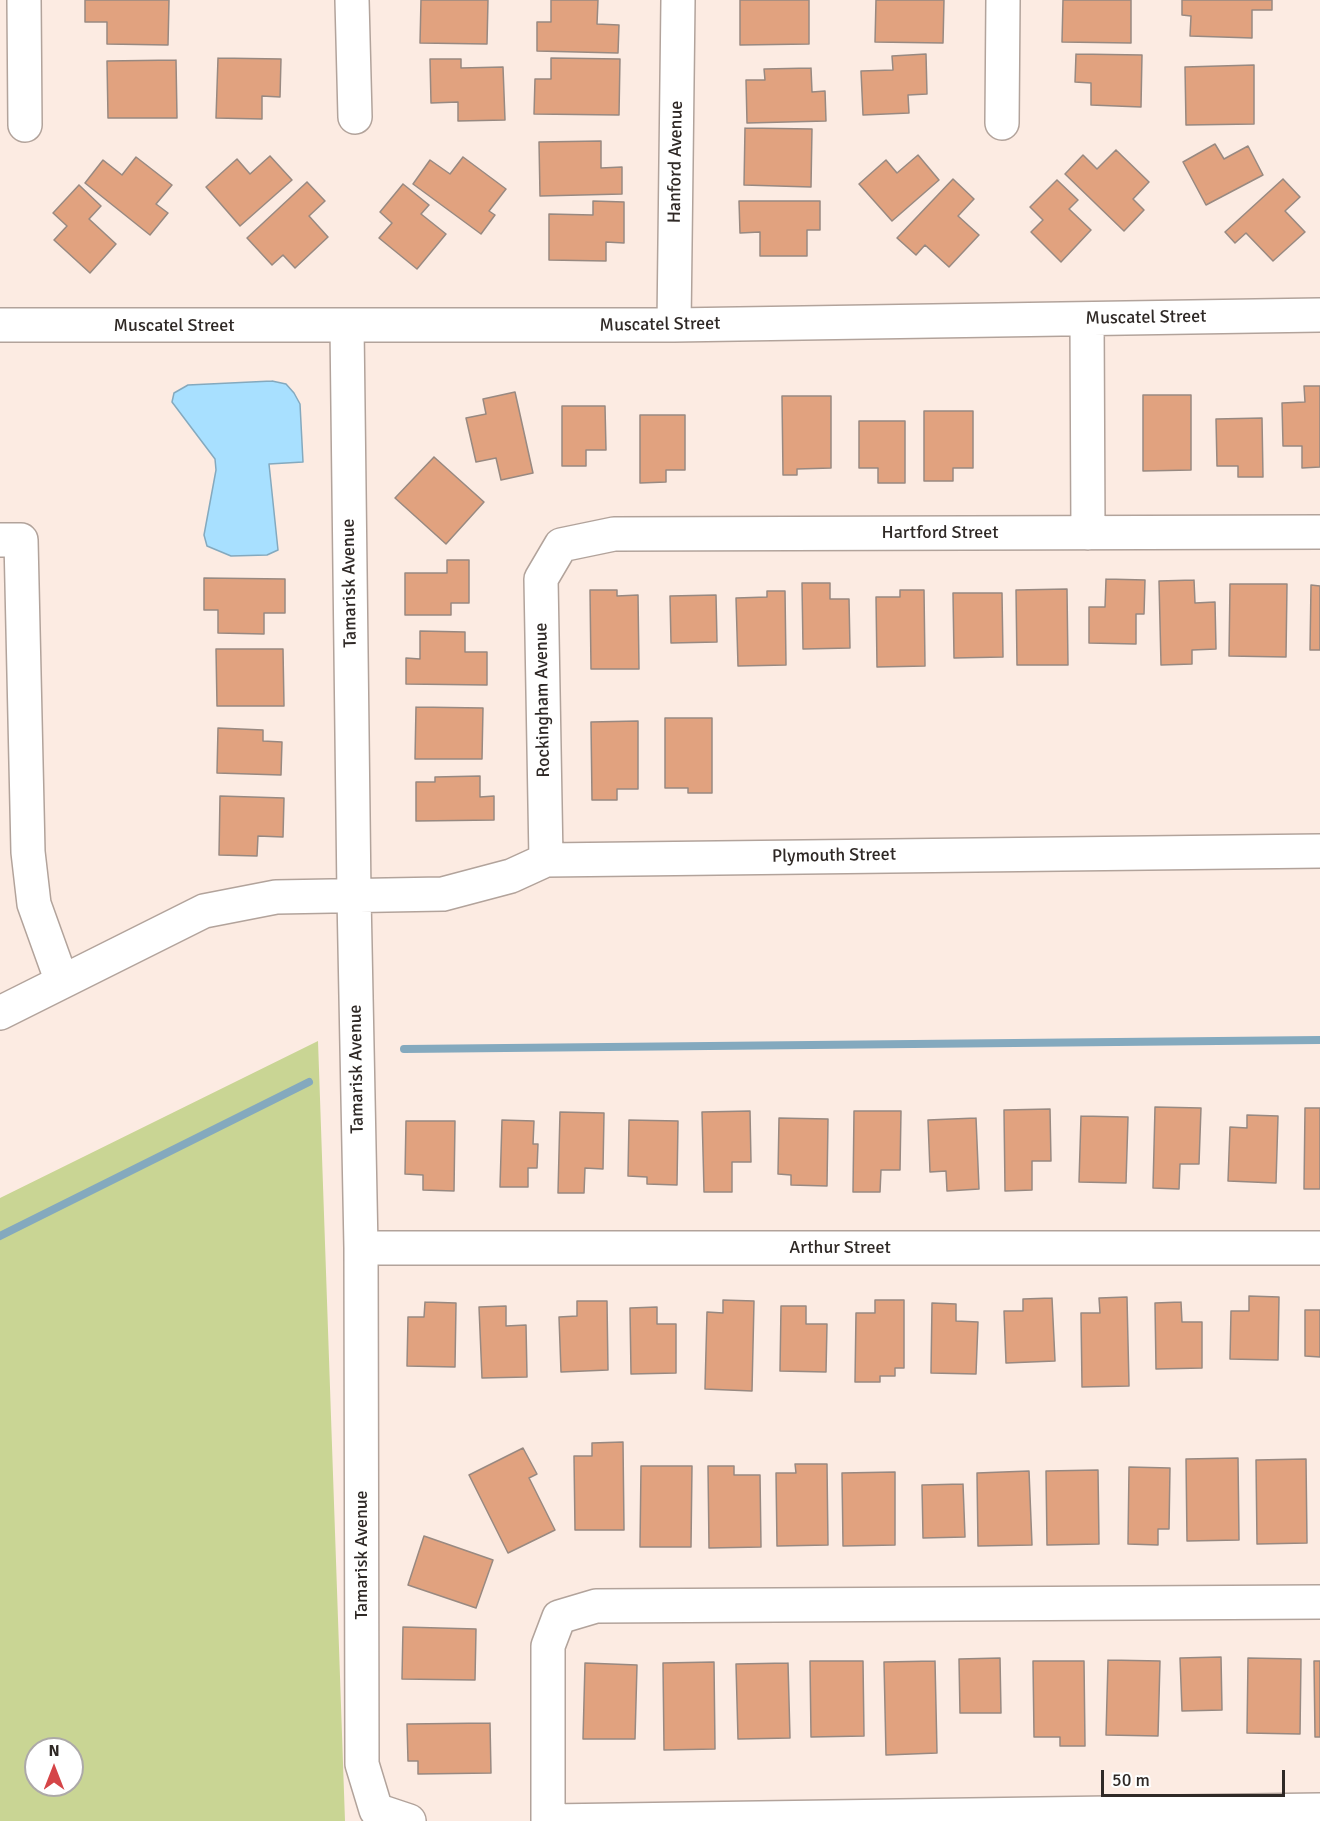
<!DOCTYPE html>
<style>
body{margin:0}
#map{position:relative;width:1320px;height:1821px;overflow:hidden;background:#fcebe2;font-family:Signika,sans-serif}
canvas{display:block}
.north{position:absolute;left:24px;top:1737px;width:60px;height:60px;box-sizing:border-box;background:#fff;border:2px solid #aca9a8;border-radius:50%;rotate:0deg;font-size:16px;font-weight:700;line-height:24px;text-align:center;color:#2f2926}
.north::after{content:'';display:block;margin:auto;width:21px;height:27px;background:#d54548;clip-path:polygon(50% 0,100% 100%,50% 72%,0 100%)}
.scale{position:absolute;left:1101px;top:1770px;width:184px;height:27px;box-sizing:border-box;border:3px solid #2f2926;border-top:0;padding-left:8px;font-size:18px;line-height:21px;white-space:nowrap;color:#2f2926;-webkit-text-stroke:4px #fff;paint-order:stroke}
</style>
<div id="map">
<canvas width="1320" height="1821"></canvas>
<div class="north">N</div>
<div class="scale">50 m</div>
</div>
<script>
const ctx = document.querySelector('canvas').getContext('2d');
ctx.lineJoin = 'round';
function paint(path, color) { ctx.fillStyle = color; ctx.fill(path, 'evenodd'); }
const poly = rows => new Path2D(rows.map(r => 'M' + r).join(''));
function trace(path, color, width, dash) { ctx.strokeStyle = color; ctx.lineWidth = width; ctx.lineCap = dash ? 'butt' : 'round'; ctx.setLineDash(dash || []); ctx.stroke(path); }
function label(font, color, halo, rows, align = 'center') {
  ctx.font = font + ' Signika,sans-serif'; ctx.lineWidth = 6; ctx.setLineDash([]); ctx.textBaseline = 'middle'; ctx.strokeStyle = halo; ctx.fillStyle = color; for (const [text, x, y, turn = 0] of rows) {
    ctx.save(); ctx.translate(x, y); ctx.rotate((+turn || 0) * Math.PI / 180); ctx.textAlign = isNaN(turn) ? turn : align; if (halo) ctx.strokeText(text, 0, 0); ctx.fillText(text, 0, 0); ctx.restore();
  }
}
paint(poly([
 [318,1041,345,1821,0,1821,0,1198],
 [36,1749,72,1749,72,1785,36,1785]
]), '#c9d594');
const water = poly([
 [272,381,286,384,294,393,300,404,303,462,269,464,278,550,267,555,231,556,207,546,204,535,216,470,215,459,172,402,174,393,188,385,272,381]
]);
paint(water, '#a8e0ff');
trace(water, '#84a9be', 1.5);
trace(poly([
 [404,1049,1320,1040],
 [0,1236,309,1082]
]), '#84a9be', 8);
const building = poly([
 [85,0,169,0,168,45,107,44,107,22,85,22,85,0],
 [421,0,488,0,487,44,420,43,421,0],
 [551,0,598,0,597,24,619,25,618,53,537,51,537,22,551,22,551,0],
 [740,0,809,0,809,44,740,45,740,0],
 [876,0,944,0,943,43,875,42,876,0],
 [1063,0,1131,0,1131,43,1062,42,1063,0],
 [1182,0,1272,0,1272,10,1252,10,1252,38,1190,36,1191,16,1182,15,1182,0],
 [926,54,927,94,908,95,909,113,863,115,861,71,893,70,892,56,926,54],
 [1076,54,1142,55,1141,107,1091,105,1091,83,1075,82,1076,54],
 [218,58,281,59,280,97,262,96,262,119,216,118,218,58],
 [551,58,620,59,619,115,534,114,535,79,551,79,551,58],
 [430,59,461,59,461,68,503,67,505,120,458,121,458,102,431,103,430,59],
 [176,60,177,118,108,118,107,61,176,60],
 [1254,65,1254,124,1186,125,1185,67,1254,65],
 [811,68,812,92,825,91,826,121,747,123,746,80,765,80,764,69,811,68],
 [745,128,812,129,811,187,744,185,745,128],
 [601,141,601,168,622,167,622,194,540,196,539,142,601,141],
 [1215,144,1224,159,1248,146,1263,175,1206,205,1183,162,1215,144],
 [1116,150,1149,182,1133,199,1144,210,1124,231,1065,174,1083,155,1097,169,1116,150],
 [918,155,939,180,892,221,859,184,886,160,897,173,918,155],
 [270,156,292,180,240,226,206,187,237,159,250,174,270,156],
 [136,157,172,185,156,204,168,213,150,235,85,183,103,160,122,175,136,157],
 [463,157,506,189,489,211,495,215,481,234,413,184,430,160,450,174,463,157],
 [953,179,974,199,958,216,979,235,949,267,925,245,916,255,897,238,953,179],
 [1283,179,1300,197,1285,211,1305,232,1273,261,1246,233,1235,243,1225,232,1283,179],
 [1057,180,1078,200,1069,209,1091,230,1061,262,1031,232,1043,220,1030,207,1057,180],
 [307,182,325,201,309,216,328,237,295,268,283,255,272,265,247,238,307,182],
 [403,184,429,205,421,214,446,234,417,269,379,238,392,223,380,212,403,184],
 [79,185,101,206,89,219,116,244,90,273,54,240,67,226,53,213,79,185],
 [593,201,624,202,624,243,606,242,606,261,549,260,549,214,593,215,593,201],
 [739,201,820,201,820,230,807,230,807,256,760,256,760,232,740,233,739,201],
 [1304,386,1320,386,1320,467,1302,468,1302,446,1283,446,1282,403,1305,402,1304,386],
 [515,392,533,473,501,480,496,458,476,462,466,418,486,414,483,399,515,392],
 [1143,395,1191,395,1191,470,1143,471,1143,395],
 [782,396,831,396,831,468,797,469,797,475,783,475,782,396],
 [562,406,605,406,606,450,586,450,586,466,562,466,562,406],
 [924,411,973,411,973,468,953,468,953,481,924,481,924,411],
 [640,415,685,415,685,470,666,470,666,482,640,483,640,415],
 [1262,418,1263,477,1238,477,1238,466,1217,466,1216,419,1262,418],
 [859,421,905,421,905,483,878,483,878,468,859,468,859,421],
 [434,457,484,502,446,544,395,498,434,457],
 [447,560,469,560,469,603,451,603,451,615,405,615,405,573,447,573,447,560],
 [204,578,285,579,285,613,264,613,264,634,218,633,218,610,204,610,204,578],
 [1106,579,1145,580,1144,614,1136,614,1136,644,1089,643,1089,607,1105,607,1106,579],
 [1194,580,1195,603,1215,602,1216,649,1192,650,1192,664,1161,665,1159,581,1194,580],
 [802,583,830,583,830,599,849,599,850,648,803,649,802,583],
 [1230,584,1287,584,1286,657,1229,656,1230,584],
 [1311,585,1320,586,1320,650,1310,650,1311,585],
 [1067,589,1068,665,1017,665,1016,590,1067,589],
 [590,590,617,590,617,596,638,595,639,669,591,669,590,590],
 [900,590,924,590,925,666,877,667,876,597,900,597,900,590],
 [767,591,785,591,786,665,738,666,736,598,767,597,767,591],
 [953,593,1002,593,1003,657,954,658,953,593],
 [716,595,717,642,671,643,670,596,716,595],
 [420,631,465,632,465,652,487,652,487,685,406,684,406,658,420,659,420,631],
 [216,649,283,649,284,706,217,706,216,649],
 [416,707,483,708,482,759,415,759,416,707],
 [665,718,712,718,712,793,688,793,688,788,665,788,665,718],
 [638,721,638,789,617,789,617,800,592,800,591,722,638,721],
 [218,728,263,730,263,741,282,742,281,775,217,773,218,728],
 [480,776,480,797,494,796,494,820,416,821,416,782,435,782,435,777,480,776],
 [220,796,284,798,283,837,258,836,257,856,219,855,220,796],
 [1155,1107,1201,1108,1199,1164,1180,1164,1179,1189,1153,1188,1155,1107],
 [1305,1108,1320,1108,1320,1189,1304,1189,1305,1108],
 [1050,1109,1051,1161,1032,1161,1032,1190,1005,1191,1004,1110,1050,1109],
 [750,1111,751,1162,732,1162,732,1192,704,1192,702,1112,750,1111],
 [854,1111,901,1111,900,1170,881,1170,880,1192,853,1192,854,1111],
 [560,1112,604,1113,603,1169,585,1168,584,1193,558,1193,560,1112],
 [1247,1115,1278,1116,1276,1183,1228,1181,1230,1127,1247,1128,1247,1115],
 [1081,1116,1128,1117,1126,1183,1079,1182,1081,1116],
 [779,1118,828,1119,827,1186,791,1185,791,1175,778,1174,779,1118],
 [976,1118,979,1189,947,1191,946,1171,930,1172,928,1120,976,1118],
 [502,1120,534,1121,533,1144,538,1144,537,1168,528,1168,528,1187,500,1187,502,1120],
 [629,1120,678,1121,677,1185,647,1184,647,1177,628,1176,629,1120],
 [406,1121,455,1121,454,1191,423,1190,423,1175,405,1174,406,1121],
 [1249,1296,1279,1297,1278,1360,1230,1359,1231,1311,1249,1311,1249,1296],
 [1127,1297,1129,1386,1082,1387,1081,1313,1100,1313,1099,1298,1127,1297],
 [1052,1298,1055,1361,1006,1363,1004,1311,1023,1311,1023,1299,1052,1298],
 [723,1300,754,1301,752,1391,705,1389,707,1312,723,1313,723,1300],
 [875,1300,904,1300,904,1368,895,1368,895,1376,880,1376,880,1382,855,1382,856,1313,875,1313,875,1300],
 [577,1301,607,1301,608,1370,561,1372,559,1317,577,1316,577,1301],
 [425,1302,456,1303,455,1367,407,1366,408,1317,424,1317,425,1302],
 [1181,1302,1182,1322,1202,1322,1202,1368,1156,1369,1155,1303,1181,1302],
 [932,1303,956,1304,956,1321,978,1322,976,1374,931,1373,932,1303],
 [506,1306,506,1326,526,1325,527,1377,482,1378,479,1307,506,1306],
 [781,1306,806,1306,806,1324,827,1324,826,1372,780,1371,781,1306],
 [657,1307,657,1324,676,1324,676,1373,631,1374,630,1308,657,1307],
 [1305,1310,1320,1310,1320,1357,1305,1356,1305,1310],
 [623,1442,624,1530,575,1530,574,1456,592,1456,592,1443,623,1442],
 [523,1448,537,1474,529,1478,555,1530,508,1553,469,1475,523,1448],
 [1238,1458,1239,1540,1187,1541,1186,1459,1238,1458],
 [1306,1459,1307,1543,1257,1544,1256,1460,1306,1459],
 [795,1464,827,1464,828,1545,777,1546,776,1473,796,1473,795,1464],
 [641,1466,692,1466,691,1547,640,1547,641,1466],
 [708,1466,734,1466,734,1475,760,1475,761,1547,709,1548,708,1466],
 [1129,1467,1170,1468,1169,1529,1158,1529,1158,1545,1128,1544,1129,1467],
 [1098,1470,1099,1544,1047,1545,1046,1471,1098,1470],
 [1029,1471,1032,1545,978,1546,977,1473,1029,1471],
 [895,1472,895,1545,843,1546,842,1473,895,1472],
 [963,1484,965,1537,923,1538,922,1485,963,1484],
 [424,1536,493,1560,476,1608,408,1585,424,1536],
 [403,1627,476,1629,475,1680,402,1679,403,1627],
 [1221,1657,1222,1710,1182,1711,1180,1658,1221,1657],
 [1000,1658,1001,1713,960,1713,959,1659,1000,1658],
 [1248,1658,1301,1659,1300,1734,1247,1733,1248,1658],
 [1108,1660,1160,1661,1158,1736,1106,1735,1108,1660],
 [810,1661,863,1661,864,1736,811,1737,810,1661],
 [935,1661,937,1753,886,1755,884,1662,935,1661],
 [1033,1661,1084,1661,1085,1746,1060,1746,1060,1737,1034,1737,1033,1661],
 [1314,1661,1320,1661,1320,1737,1315,1737,1314,1661],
 [714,1662,715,1749,664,1750,663,1663,714,1662],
 [585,1663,637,1665,635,1739,583,1739,585,1663],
 [788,1663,790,1738,738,1739,736,1664,788,1663],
 [490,1723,491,1773,418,1774,418,1761,408,1761,407,1724,490,1723]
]);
paint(building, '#e1a27f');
trace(building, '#988981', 1.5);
const minor = poly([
 [24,0,25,125],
 [352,0,355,117],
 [1002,123,1003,0],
 [1087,319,1088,533],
 [0,325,674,325,1320,315],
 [674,325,678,0],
 [347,326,354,896,361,1248,362,1764,376,1810,409,1821],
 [0,540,21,540,28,852,34,904,62,982],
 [546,860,541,579,561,545,614,534,1320,532],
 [0,1013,204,911,276,897,443,894,511,876,546,860,1320,851],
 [361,1248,1320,1248],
 [548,1821,548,1646,559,1617,596,1606,1320,1602],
 [549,1821,1320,1810]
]);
trace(minor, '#b2a39b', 36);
trace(minor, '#fff', 33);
label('18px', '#2f2926', '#fff', [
 ["Hanford Avenue",676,162,-89],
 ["Muscatel Street",1146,318,-1],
 ["Muscatel Street",660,325,-1],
 ["Muscatel Street",174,326],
 ["Hartford Street",940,533],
 ["Tamarisk Avenue",350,583,-91],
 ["Rockingham Avenue",543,700,-91],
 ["Plymouth Street",834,856,-1],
 ["Tamarisk Avenue",357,1069,-91],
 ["Arthur Street",840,1248],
 ["Tamarisk Avenue",362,1555,-90]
]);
</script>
